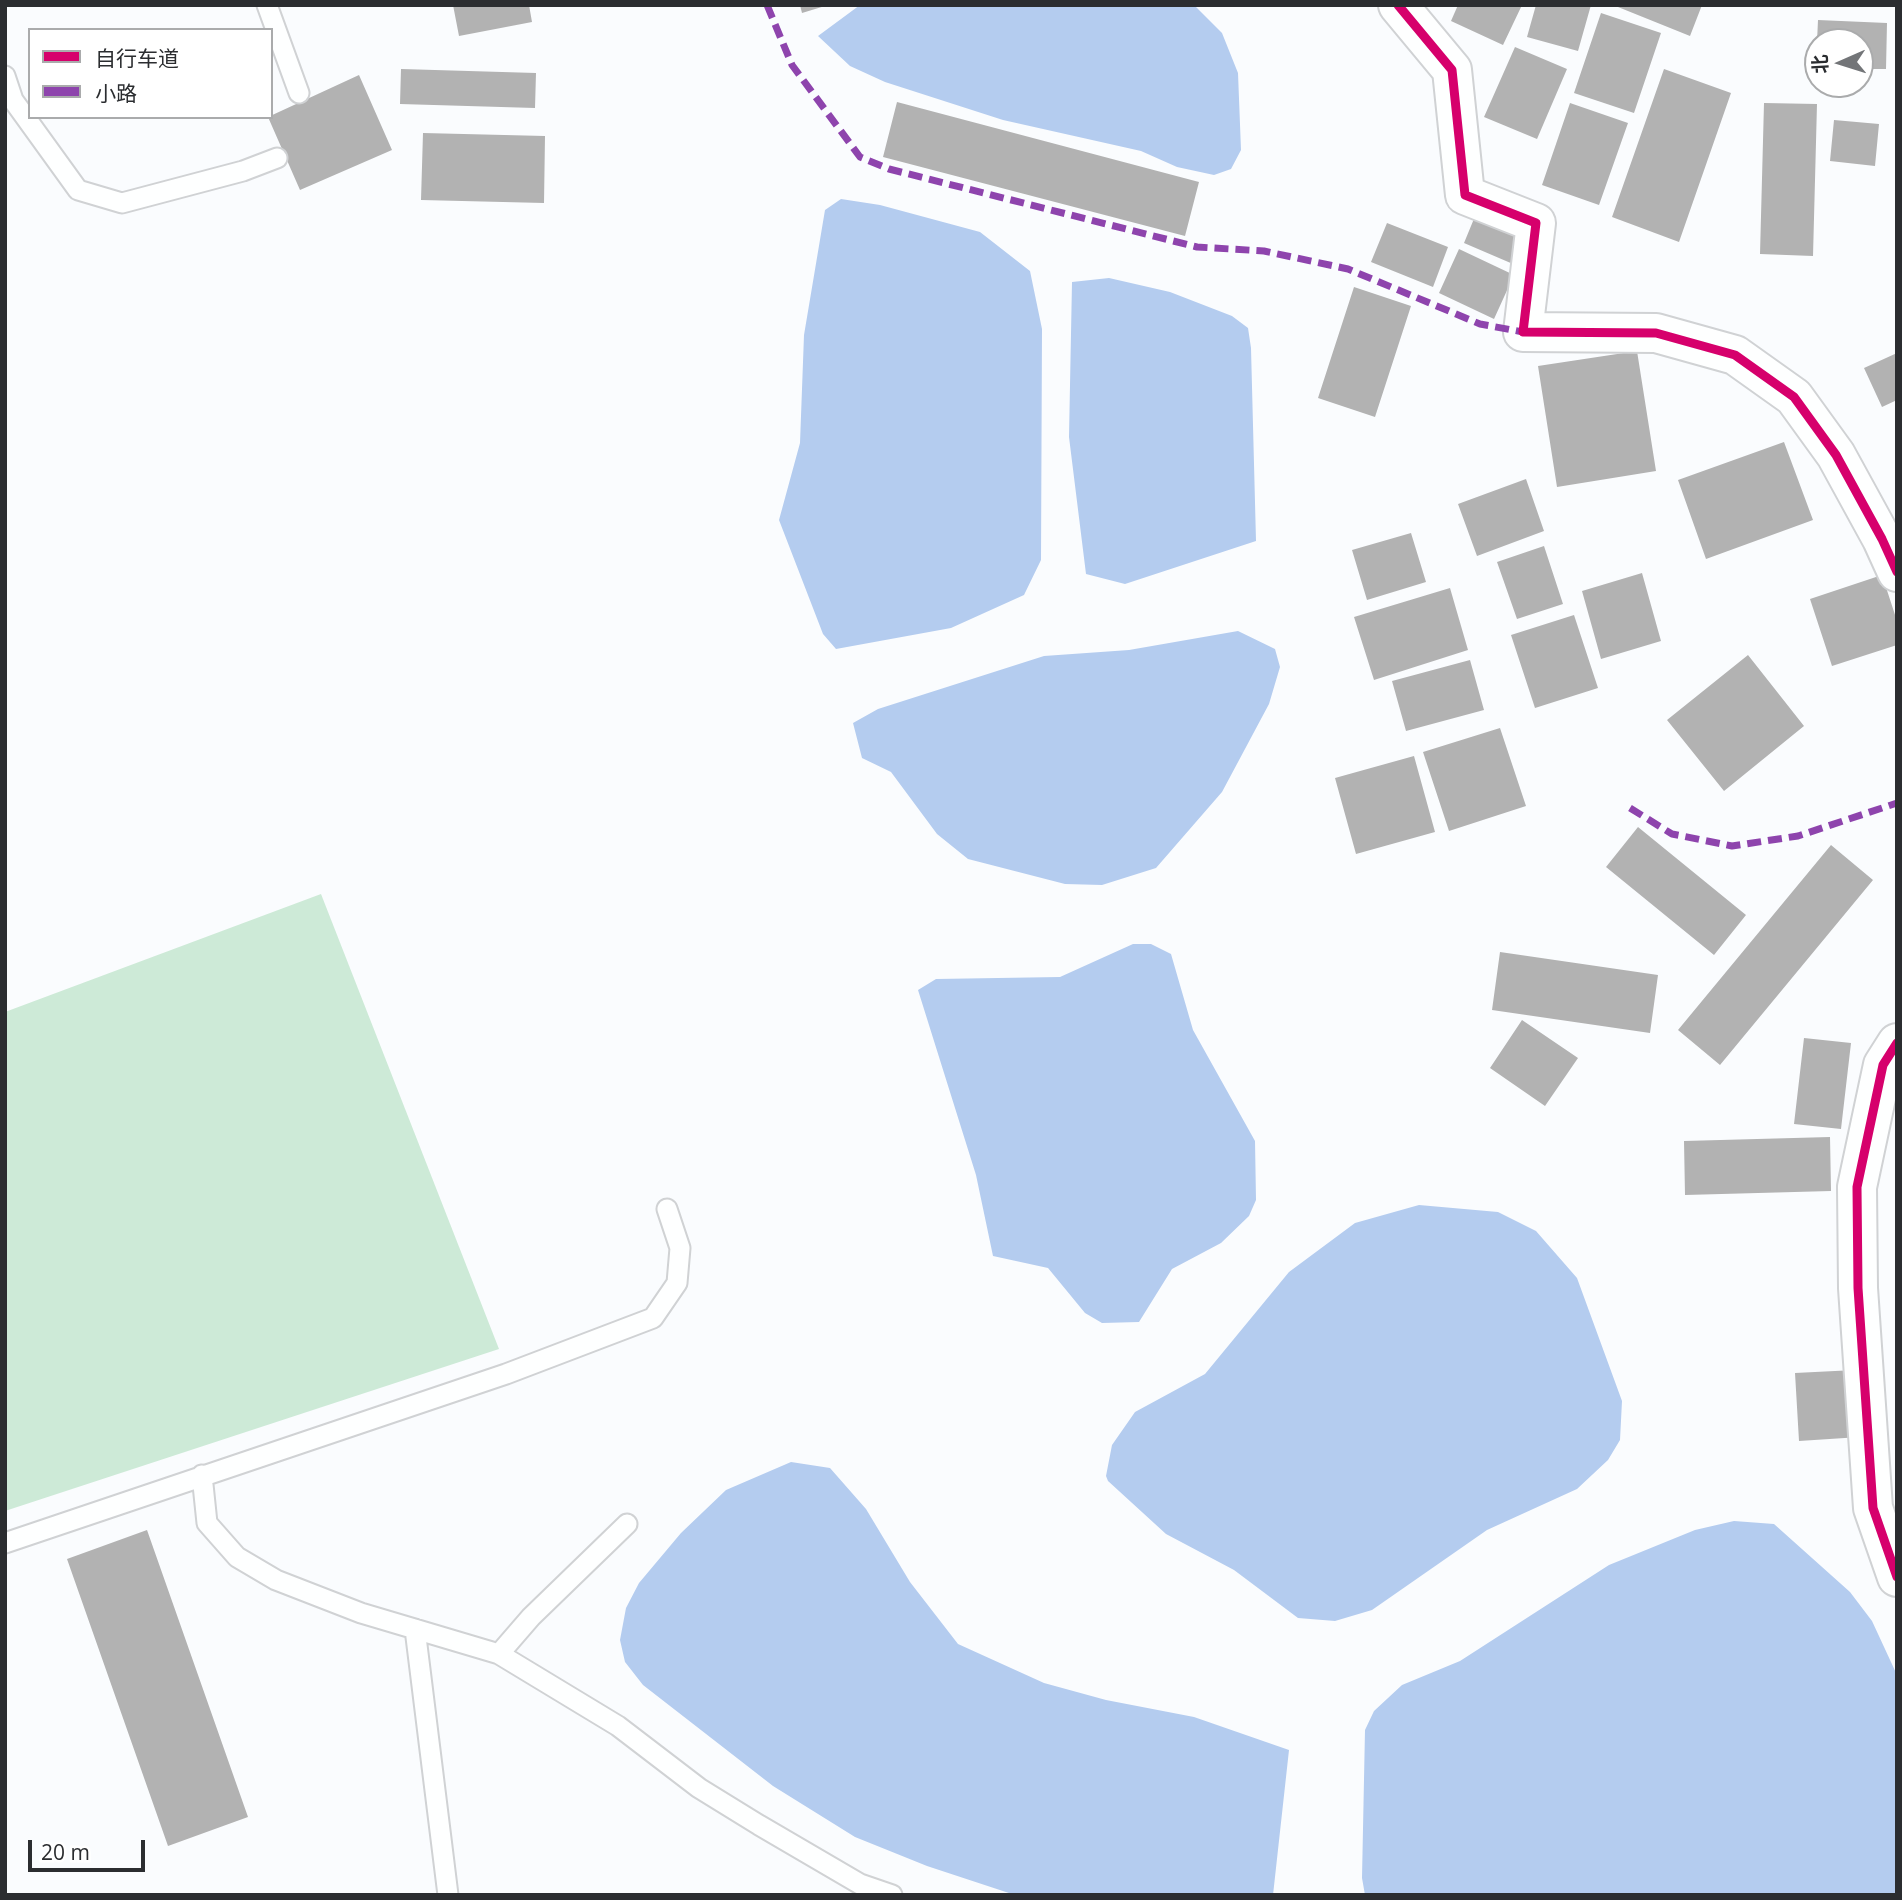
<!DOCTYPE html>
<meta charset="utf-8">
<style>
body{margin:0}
#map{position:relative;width:1902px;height:1900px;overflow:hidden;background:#fafcfe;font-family:"Open Sans","Noto Sans SC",sans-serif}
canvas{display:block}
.frame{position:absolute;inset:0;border:7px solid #2b2d30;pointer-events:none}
.legend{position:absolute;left:28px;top:28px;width:245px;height:91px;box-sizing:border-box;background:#fff;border:2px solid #aaabac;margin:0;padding:9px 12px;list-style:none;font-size:21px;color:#2b2d30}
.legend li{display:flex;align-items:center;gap:14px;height:35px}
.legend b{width:35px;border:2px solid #aaabac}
.north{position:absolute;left:1804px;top:28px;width:70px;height:70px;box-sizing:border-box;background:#fff;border:2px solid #aaabac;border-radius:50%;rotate:267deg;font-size:19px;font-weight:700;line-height:28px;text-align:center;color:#2b2d30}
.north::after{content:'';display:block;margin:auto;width:24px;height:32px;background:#737578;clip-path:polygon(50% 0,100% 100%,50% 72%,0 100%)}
.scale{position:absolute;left:28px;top:1840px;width:117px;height:32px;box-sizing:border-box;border:4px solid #2b2d30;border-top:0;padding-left:9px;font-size:21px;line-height:24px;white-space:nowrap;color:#2b2d30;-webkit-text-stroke:5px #fff;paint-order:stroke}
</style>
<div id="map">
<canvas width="1902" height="1900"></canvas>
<div class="frame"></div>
<ul class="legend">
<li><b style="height:9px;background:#d6006c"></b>自行车道</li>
<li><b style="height:9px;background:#8e44ad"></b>小路</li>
</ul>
<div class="north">北</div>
<div class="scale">20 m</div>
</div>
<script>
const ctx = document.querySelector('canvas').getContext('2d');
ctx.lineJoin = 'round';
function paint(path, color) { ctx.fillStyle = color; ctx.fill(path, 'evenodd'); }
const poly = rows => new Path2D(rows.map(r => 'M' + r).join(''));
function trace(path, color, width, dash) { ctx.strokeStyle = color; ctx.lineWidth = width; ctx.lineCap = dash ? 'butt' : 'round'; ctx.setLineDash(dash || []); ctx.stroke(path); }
paint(poly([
 [321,894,499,1349,5,1511,5,1012]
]), '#cdead7');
paint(poly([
 [860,5,1194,5,1222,33,1238,73,1241,150,1231,169,1214,175,1177,167,1141,151,1003,120,885,82,850,66,818,36],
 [841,199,880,205,980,232,1030,271,1042,329,1041,560,1024,595,951,628,836,649,823,634,779,520,800,443,804,335,825,210],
 [1109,278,1170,292,1232,316,1248,328,1251,348,1256,541,1125,584,1086,574,1069,437,1072,282],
 [1238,631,1275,649,1280,667,1269,704,1222,792,1156,868,1102,885,1065,884,968,859,937,834,891,772,862,758,853,723,878,709,1044,656,1129,650],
 [1133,944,1151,944,1171,954,1193,1030,1255,1141,1256,1200,1249,1216,1221,1243,1172,1269,1139,1322,1102,1323,1085,1313,1048,1268,993,1256,976,1175,918,990,936,979,1060,977],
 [1419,1205,1498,1212,1536,1231,1577,1278,1622,1401,1620,1440,1608,1460,1577,1489,1487,1530,1372,1610,1335,1621,1298,1618,1234,1570,1166,1534,1108,1481,1106,1476,1112,1445,1135,1412,1205,1374,1289,1272,1355,1223],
 [791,1462,830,1468,866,1509,910,1582,958,1644,1044,1683,1106,1700,1194,1717,1289,1750,1273,1895,1015,1895,927,1866,855,1837,773,1786,643,1685,625,1662,620,1640,626,1608,639,1583,681,1533,726,1490],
 [1734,1521,1774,1524,1850,1592,1872,1621,1897,1675,1897,1895,1365,1895,1362,1878,1365,1730,1374,1711,1402,1685,1460,1661,1609,1565,1695,1530]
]), '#b4ccef');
paint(poly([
 [453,5,529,5,532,22,459,36],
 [800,5,825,5,825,6,802,13],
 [1458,5,1522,5,1503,45,1451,21],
 [1536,5,1591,5,1578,51,1527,37],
 [1613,5,1702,5,1690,36],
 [1601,13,1661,33,1634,113,1574,93],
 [1818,20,1887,23,1886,69,1860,69,1860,42,1817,42],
 [1515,47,1567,69,1537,139,1484,117],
 [401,69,536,73,535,108,400,104],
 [1664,69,1731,93,1679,242,1612,217],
 [359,75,392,150,300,190,268,117],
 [897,102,1199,182,1185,236,883,157],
 [1570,103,1628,123,1599,205,1542,185],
 [1764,103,1817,104,1813,256,1760,254],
 [1834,120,1879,124,1875,166,1830,161],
 [423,133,545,136,544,203,421,200],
 [1478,209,1528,230,1513,264,1464,243],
 [1387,223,1448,247,1433,287,1371,262],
 [1459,249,1514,275,1494,319,1439,293],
 [1354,287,1411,306,1375,417,1318,398],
 [1637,351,1656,471,1557,487,1538,366],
 [1897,353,1897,400,1882,407,1864,368],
 [1784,442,1813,520,1706,559,1678,480],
 [1526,479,1544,531,1477,556,1458,504],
 [1411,533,1426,582,1367,600,1352,550],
 [1544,546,1563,604,1517,619,1497,562],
 [1642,573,1661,641,1601,659,1582,591],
 [1882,575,1897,621,1897,645,1832,666,1810,599],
 [1450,588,1468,650,1374,680,1354,617],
 [1574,615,1598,688,1535,708,1511,635],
 [1748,655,1804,726,1724,791,1667,720],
 [1470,660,1484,710,1406,731,1392,681],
 [1500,728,1526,806,1449,831,1423,752],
 [1414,756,1435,832,1356,854,1335,778],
 [1638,827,1746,915,1714,955,1606,867],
 [1831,845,1873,880,1720,1065,1678,1030],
 [1500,952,1658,975,1650,1033,1492,1010],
 [1522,1020,1578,1058,1545,1106,1490,1068],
 [1804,1038,1851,1043,1841,1129,1794,1124],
 [1830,1137,1831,1191,1685,1195,1684,1141],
 [1855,1370,1860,1437,1799,1441,1795,1373],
 [147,1530,248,1817,168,1846,67,1559]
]), '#b2b2b2');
const lane = poly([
 [267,5,299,93],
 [5,76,13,100,78,190,122,203,243,171,277,158],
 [202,1475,207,1523,237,1557,276,1580,361,1613,499,1654,618,1726,699,1788,759,1825,860,1884,892,1895],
 [5,1543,506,1374,653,1318,677,1283,680,1248,667,1209],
 [415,1629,448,1895],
 [499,1654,531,1617,627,1524]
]);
const street = poly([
 [1398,5,1452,70,1465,195,1536,223,1523,332,1656,333,1735,355,1794,397,1836,455,1882,539,1897,572],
 [1897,1043,1883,1065,1857,1187,1858,1288,1873,1508,1897,1577]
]);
trace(lane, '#d0d2d4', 23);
trace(street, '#d0d2d4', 42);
trace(lane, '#feffff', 19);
trace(street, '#feffff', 38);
trace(poly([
 [767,5,792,65,860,157,889,169,1197,247,1264,251,1348,269,1480,324,1523,332],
 [1630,808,1672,834,1732,846,1798,836,1897,803]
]), '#8e44ad', 7, [14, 7]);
trace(poly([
 [1398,5,1452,70,1465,195,1536,223,1523,332,1656,333,1735,355,1794,397,1836,455,1882,539,1897,572],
 [1897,1043,1883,1065,1857,1187,1858,1288,1873,1508,1897,1577]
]), '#d6006c', 9);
</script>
